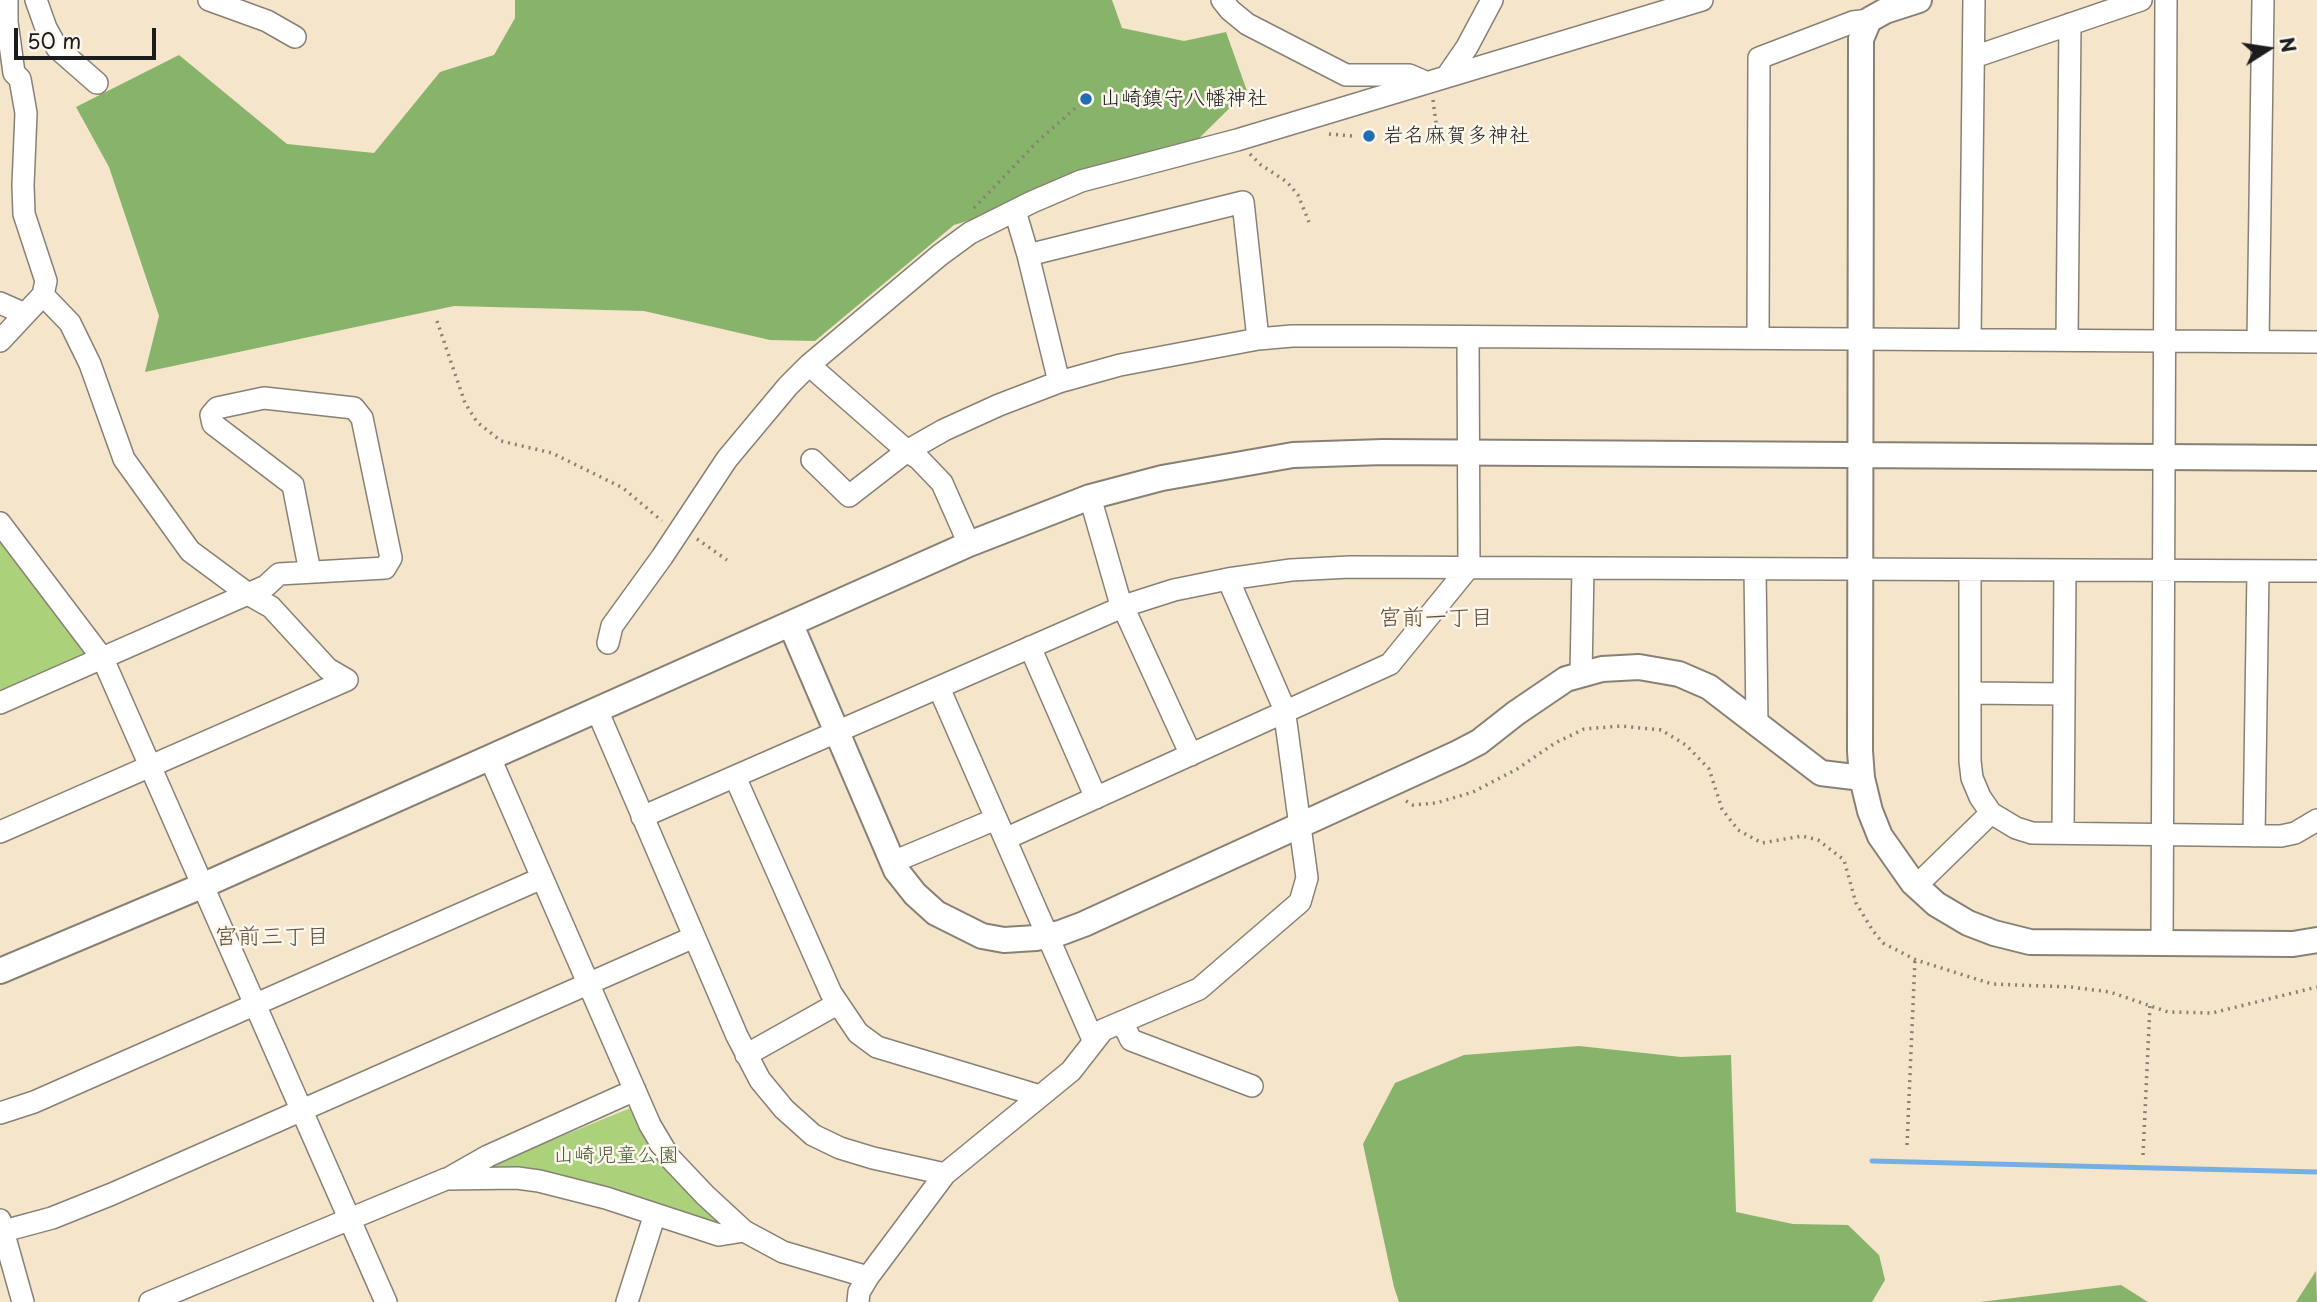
<!DOCTYPE html>
<meta charset="utf-8">
<style>
body{margin:0}
#map{position:relative;width:2317px;height:1302px;overflow:hidden;background:#f4e5cb;font-family:"Playpen Sans",sans-serif}
canvas{display:block}
.north{position:absolute;left:2233px;top:14px;width:70px;height:70px;-webkit-text-stroke:5px #fbf7ec;paint-order:stroke;rotate:78deg;font-size:19px;font-weight:700;line-height:28px;text-align:center;color:#1c1c1c}
.north::after{content:'';display:block;margin:auto;width:24px;height:32px;background:#1c1c1c;clip-path:polygon(50% 0,100% 100%,50% 72%,0 100%)}
.scale{position:absolute;left:14px;top:28px;width:142px;height:32px;box-sizing:border-box;border:4px solid #1c1c1c;border-top:0;padding-left:9px;font-size:21px;line-height:24px;white-space:nowrap;color:#1c1c1c;-webkit-text-stroke:5px #fbf7ec;paint-order:stroke}
</style>
<div id="map">
<canvas width="2317" height="1302"></canvas>
<div class="north">N</div>
<div class="scale">50 m</div>
</div>
<script>
const ctx = document.querySelector('canvas').getContext('2d');
ctx.lineJoin = 'round';
function paint(path, color) { ctx.fillStyle = color; ctx.fill(path, 'evenodd'); }
const poly = rows => new Path2D(rows.map(r => 'M' + r).join(''));
function trace(path, color, width, dash) { ctx.strokeStyle = color; ctx.lineWidth = width; ctx.lineCap = dash ? 'butt' : 'round'; ctx.setLineDash(dash || []); ctx.stroke(path); }
function label(font, color, halo, rows, align = 'center') {
  ctx.font = font + ' "Playpen Sans","Klee One",sans-serif'; ctx.lineWidth = 5; ctx.setLineDash([]); ctx.textBaseline = 'middle'; ctx.strokeStyle = halo; ctx.fillStyle = color; for (const [text, x, y, turn = 0] of rows) {
    ctx.save(); ctx.translate(x, y); ctx.rotate((+turn || 0) * Math.PI / 180); ctx.textAlign = isNaN(turn) ? turn : align; if (halo) ctx.strokeText(text, 0, 0); ctx.fillText(text, 0, 0); ctx.restore();
  }
}
paint(poly([
 [0,537,87,648,87,658,0,695],
 [633,1107,678,1181,720,1223,718,1229,493,1173,486,1167]
]), '#abd17b');
paint(poly([
 [515,0,1112,0,1122,28,1184,41,1226,32,1247,91,1182,155,954,225,815,341,770,340,644,311,454,306,145,372,159,316,109,167,76,107,179,55,287,144,374,153,440,72,494,55,515,18],
 [1579,1046,1681,1057,1731,1055,1736,1212,1793,1224,1848,1225,1879,1255,1885,1280,1872,1302,1399,1302,1394,1287,1363,1144,1395,1083,1464,1055],
 [2316,1271,2317,1302,2296,1302],
 [2121,1285,2148,1302,1980,1302]
]), '#88b36b');
trace(poly([
 [1872,1161,2317,1172]
]), '#75aee5', 5);
const minor = poly([
 [36,0,46,28,57,48,97,83],
 [209,0,267,21,295,37],
 [1222,0,1230,10,1247,24,1346,75,1409,75,1423,81],
 [1974,57,2141,0],
 [1447,76,1467,47,1492,0],
 [1015,211,1028,255,1059,382],
 [1028,255,1243,202,1258,339],
 [0,303,25,314],
 [1758,338,1759,58,1853,22,1869,20],
 [1970,339,1974,0],
 [2067,340,2070,24],
 [0,341,43,295,46,281,24,214,23,185,26,113,20,79,14,73,7,22,7,0],
 [2258,341,2263,0],
 [809,365,940,255,970,233,1032,202,1081,181,1237,140,1702,0],
 [812,460,849,496,907,451,944,430,999,405,1059,382,1120,365,1258,339,1292,336,1389,336,2317,342],
 [1090,497,1119,598,1191,755],
 [0,523,103,659,386,1302],
 [1755,569,1757,724],
 [1970,570,1970,761,1972,778,1980,797,1991,813,2016,828,2032,833,2281,836,2295,833,2317,820],
 [608,643,612,626,662,557,727,459,788,386,809,365,907,451,919,459,942,483,969,544],
 [1030,647,1096,798],
 [1581,675,1583,568],
 [939,688,1094,1042],
 [1970,693,2064,694],
 [0,703,266,586,279,574,385,568,391,558,362,418,354,408,264,398,217,408,211,415,213,424,293,485,310,572],
 [597,710,737,1036,760,1080,784,1109,813,1135,840,1148,873,1158,945,1174],
 [490,758,650,1125,669,1157,705,1195,744,1231,783,1252,868,1277],
 [735,777,831,993,858,1033,877,1047,1040,1096],
 [642,817,1127,605,1174,590,1228,579,1291,570,1350,567,2317,571],
 [0,832,347,680,328,669,271,607,248,594,190,551,124,459,90,364,70,323,43,295],
 [2063,833,2065,570],
 [2254,836,2258,571],
 [1005,839,1390,664,1469,567,1468,337],
 [893,862,996,819],
 [1916,886,1991,813],
 [2162,943,2166,0],
 [1122,1022,1131,1040,1252,1086],
 [746,1055,837,1004],
 [0,1113,34,1102,542,878],
 [451,1177,488,1156,635,1090],
 [0,1220,23,1302],
 [0,1232,52,1218,112,1194,694,937],
 [150,1302,446,1179,517,1178,539,1181,606,1198,719,1235,744,1231],
 [627,1302,655,1214],
 [858,1302,859,1292,868,1277,945,1174,1071,1071,1103,1030,1199,989,1300,902,1307,878,1284,708,1228,579]
]);
const tertiary = poly([
 [1919,0,1885,11,1869,20,1861,39,1860,751,1862,778,1870,811,1880,836,1913,883,1936,904,1968,923,1994,933,2030,942,2293,944,2317,940],
 [791,625,896,870,915,894,936,913,982,936,1004,940,1036,938,1060,933,1084,924,1458,753,1479,742,1516,713,1566,679,1602,669,1639,667,1679,674,1709,687,1821,773,1862,778],
 [0,971,204,885,969,544,1090,497,1162,478,1293,455,1383,452,2317,458]
]);
trace(minor, '#888074', 24);
trace(tertiary, '#888074', 28);
trace(poly([
 [1433,100,1437,131,1435,140],
 [1329,134,1353,136],
 [1250,154,1261,165,1287,182,1298,195,1309,222],
 [974,208,1039,140,1079,105],
 [437,321,465,403,477,422,501,441,552,453,623,488,662,521],
 [697,539,727,560],
 [1406,801,1413,805,1436,803,1473,792,1517,769,1555,743,1584,729,1621,726,1661,730,1686,745,1709,769,1722,809,1738,830,1762,843,1802,836,1818,840,1844,860,1856,903,1873,931,1883,943,1916,960,1992,984,2071,987,2110,992,2168,1012,2212,1013,2317,987],
 [1907,1145,1915,959],
 [2143,1155,2150,1005]
]), '#888074', 3.5, [2, 5]);
trace(minor, '#fff', 21);
trace(tertiary, '#fff', 24);
for (const [x, y, r, color] of [
 [1086,99,7,"#1f6fb2"],
 [1369,136,7,"#1f6fb2"]
]) { const dot = new Path2D(); dot.arc(x, y, r, 0, 2 * Math.PI); ctx.fillStyle = color; ctx.fill(dot); trace(dot, '#fbf7ec', 2.5); }
label('21px', '#1c1c1c', '#fbf7ec', [
 ["山崎鎮守八幡神社",1100,99],
 ["岩名麻賀多神社",1383,136]
], 'left');
label('21px', '#4e5b3d', '#fbf7ec', [
 ["山崎児童公園",616,1156]
]);
label('23px', '#5f4e39', '#fbf7ec', [
 ["宮前一丁目",1436,619],
 ["宮前三丁目",272,938]
]);
</script>
